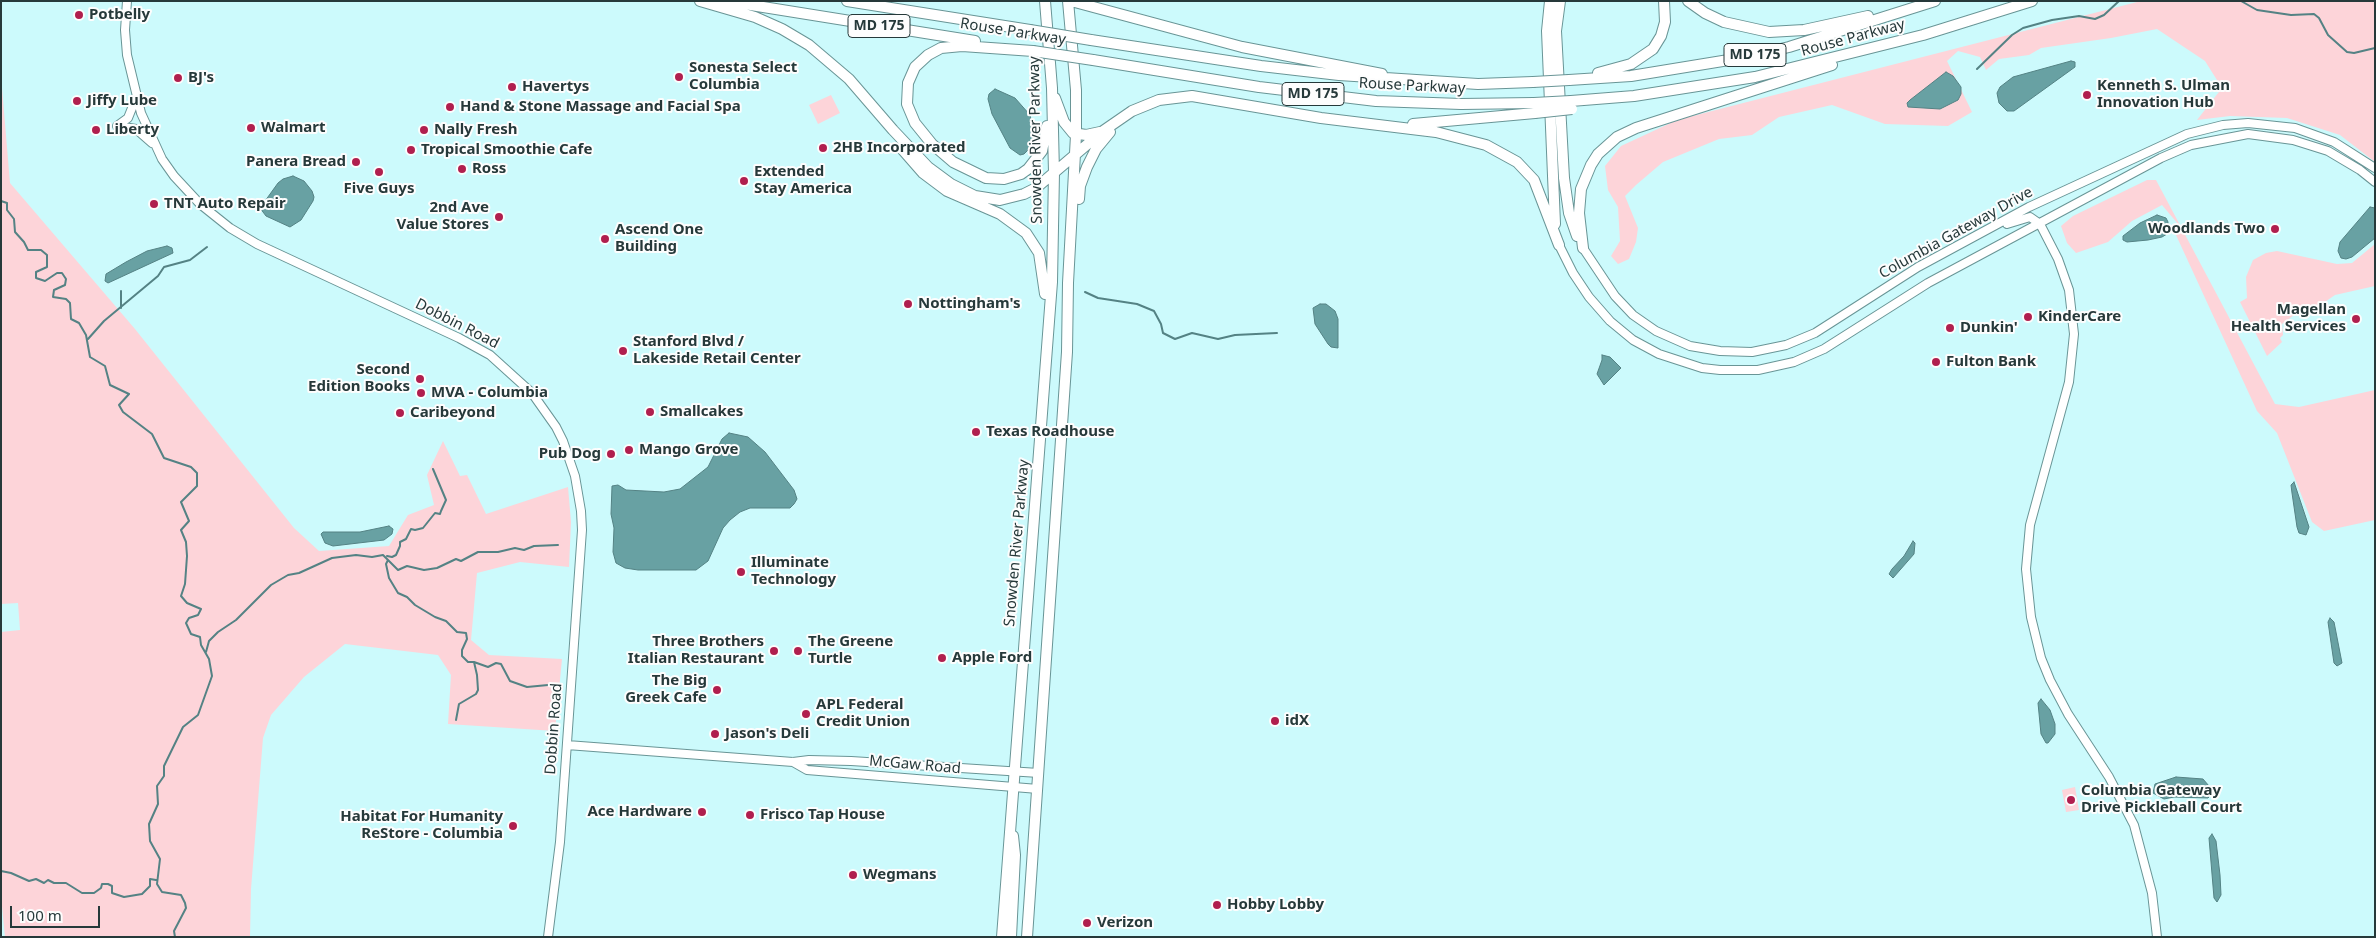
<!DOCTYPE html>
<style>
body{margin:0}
#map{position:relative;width:2376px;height:938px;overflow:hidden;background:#ccfafc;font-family:"Noto Sans",sans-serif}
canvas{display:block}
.frame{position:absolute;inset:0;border:2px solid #26393a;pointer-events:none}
.scale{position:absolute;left:10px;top:906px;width:90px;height:22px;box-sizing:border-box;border:2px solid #26393a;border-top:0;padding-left:6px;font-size:15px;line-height:18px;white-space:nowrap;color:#26393a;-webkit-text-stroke:4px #fdfdfd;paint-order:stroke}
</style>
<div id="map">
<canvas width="2376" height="938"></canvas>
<div class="frame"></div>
<div class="scale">100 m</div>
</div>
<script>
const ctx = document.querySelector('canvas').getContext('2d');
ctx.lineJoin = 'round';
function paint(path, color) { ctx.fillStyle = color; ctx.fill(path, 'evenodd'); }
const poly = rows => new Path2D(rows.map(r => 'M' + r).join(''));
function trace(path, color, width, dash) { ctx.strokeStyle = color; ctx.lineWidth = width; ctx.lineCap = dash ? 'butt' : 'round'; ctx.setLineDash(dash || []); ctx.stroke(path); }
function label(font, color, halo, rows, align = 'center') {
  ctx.font = font + ' "Noto Sans",sans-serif'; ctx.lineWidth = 4; ctx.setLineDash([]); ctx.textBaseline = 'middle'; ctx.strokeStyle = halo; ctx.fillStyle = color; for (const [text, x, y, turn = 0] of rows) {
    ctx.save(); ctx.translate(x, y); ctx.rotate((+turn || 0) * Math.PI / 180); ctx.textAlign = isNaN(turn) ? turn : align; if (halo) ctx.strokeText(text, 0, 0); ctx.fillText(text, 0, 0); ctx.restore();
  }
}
paint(poly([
 [2141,1,2375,1,2375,162,2340,135,2287,118,2230,116,2197,120,2222,88,2205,61,2157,29,2111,38,2041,48,2029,55,1999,59,1986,70,1980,57,1958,51,1947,61,1972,112,1948,126,1885,124,1832,105,1779,117,1752,135,1719,139,1663,162,1636,185,1625,196,1638,228,1636,242,1629,259,1618,264,1611,256,1620,241,1618,207,1608,190,1605,166,1621,146,1677,120],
 [1,76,10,183,135,329,294,528,319,551,389,546,408,515,434,505,427,475,443,441,460,476,467,475,486,514,568,487,571,522,569,567,520,562,477,573,471,640,489,655,562,659,555,731,448,724,451,675,438,655,345,644,304,677,271,715,263,738,251,889,250,937,5,937,1,896,1,632,20,630,18,603,1,604],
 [831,95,840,113,818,124,809,105],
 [2147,180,2156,180,2275,404,2299,407,2375,390,2375,520,2324,531,2312,522,2277,433,2257,411,2176,235,2178,224,2162,205,2132,221,2108,242,2076,253,2067,243,2061,226,2073,216],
 [2375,244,2375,286,2335,295,2319,306,2302,309,2282,324,2283,335,2280,338,2282,342,2267,356,2240,302,2247,298,2246,277,2253,260,2266,253,2277,251,2337,264,2352,263],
 [2075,787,2079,810,2066,812,2062,790]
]), '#fdd4d9');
const water = poly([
 [2071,61,2075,62,2075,67,2014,111,2007,111,1999,103,1997,93,2000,87,2013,77,2071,61],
 [1946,72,1953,76,1961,87,1961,94,1958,100,1940,109,1908,107,1907,103,1910,100,1946,72],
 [995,89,1015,98,1030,115,1035,137,1032,146,1024,154,1020,155,1010,148,992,114,988,99,989,94,995,89],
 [293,176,304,181,312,191,314,197,313,201,301,220,290,227,266,216,260,208,278,183,283,179,293,176],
 [2370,207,2375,208,2375,238,2352,257,2346,259,2341,258,2338,251,2340,242,2370,207],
 [2157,215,2166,218,2168,222,2167,234,2162,237,2148,240,2127,242,2123,240,2123,236,2140,223,2157,215],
 [167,246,172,248,173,253,108,283,105,281,106,274,126,262,147,251,167,246],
 [1320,304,1326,304,1335,311,1338,319,1338,348,1331,347,1328,344,1315,324,1313,308,1320,304],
 [1602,355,1610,357,1621,368,1604,385,1597,374,1602,360,1602,355],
 [729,433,748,437,765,452,794,490,797,499,794,504,790,508,750,508,740,512,730,520,723,528,708,561,696,570,638,570,625,568,616,563,613,552,614,528,611,514,612,486,618,485,626,490,664,492,680,489,708,467,722,439,729,433],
 [2294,482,2309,527,2306,535,2299,533,2297,527,2292,493,2291,485,2294,482],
 [389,526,393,529,392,534,384,540,333,546,325,543,321,534,323,532,360,532,389,526],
 [1913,541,1915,543,1914,554,1893,578,1889,574,1892,569,1904,556,1913,541],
 [2330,618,2334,622,2342,663,2337,666,2334,663,2328,622,2330,618],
 [2041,699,2050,710,2055,724,2055,734,2048,743,2046,743,2041,734,2038,703,2041,699],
 [2176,777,2203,779,2209,786,2210,796,2208,798,2174,797,2164,799,2153,793,2155,784,2176,777],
 [2212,834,2216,841,2220,875,2221,895,2217,902,2214,898,2209,838,2212,834]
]);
paint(water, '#68a1a3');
trace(water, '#548284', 1);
trace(poly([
 [2241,1,2257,10,2291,15,2314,14,2319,18,2328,35,2347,52,2354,53,2375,48],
 [1977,69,2012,35,2023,28,2052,20,2079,16,2095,19,2104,15,2119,1],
 [1,201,7,203,7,210,14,219,15,232,24,242,28,250,41,250,47,255,47,267,36,272,36,278,45,281,57,273,62,273,66,279,65,285,54,290,53,297,66,299,70,303,71,319,79,323,86,335,90,357,105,366,110,385,129,394,119,405,123,412,152,434,164,458,191,467,197,473,197,486,181,502,189,521,181,530,186,542,187,556,185,584,181,596,187,603,201,609,198,615,189,618,186,623,191,634,200,637,201,645,209,659,212,676,198,715,183,727,164,766,164,776,157,786,158,804,149,824,150,841,160,859,157,884,162,892,181,895,185,903,186,908,174,931,175,937],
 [121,291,121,308],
 [1085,292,1098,298,1137,304,1154,311,1161,324,1163,333,1175,339,1192,333,1218,339,1235,335,1277,333],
 [88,339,104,321,158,276,164,267,190,260,207,247],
 [387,556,392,557,396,555,400,546,400,542,406,539,411,529,415,530,423,528,435,513,440,514,441,511,446,500,433,469],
 [388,560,386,564,389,578,398,593,407,597,415,605,435,617,446,621,457,632,466,633,467,639,462,650,462,656,468,662,474,662,477,675,478,690,476,694,459,704,456,720],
 [206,652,209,641,218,632,236,620,271,585,288,575,299,573,332,558,356,555,372,557,383,555,398,570,407,566,424,570,437,568,456,559,461,561,478,552,498,552,515,548,524,550,534,546,558,545],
 [474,662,488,667,496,663,501,664,510,681,527,687,548,685],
 [1,871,11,873,29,881,36,879,44,883,48,880,54,883,66,883,82,893,94,893,101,888,102,884,108,884,112,886,112,893,124,897,142,894,150,886,150,879,156,880]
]), '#548284', 2);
const tertiary = poly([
 [127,1,125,30,127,55,141,113,162,159,174,176,200,204,230,228,257,244,459,338,490,355,532,393,556,427,563,441,575,476,581,511,582,530,560,842,548,937],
 [117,126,136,129,152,143],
 [117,126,128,118,136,98],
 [2007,224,2030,217,2040,224,2058,259,2069,290,2074,334,2069,382,2030,525,2026,569,2031,617,2041,658,2050,680,2068,714,2109,777,2134,825,2152,893,2157,937],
 [1559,245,1573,273,1589,297,1610,321,1633,340,1659,354,1702,368,1720,370,1758,370,1794,362,1824,349,1928,283,2161,158,2191,145,2248,134,2293,140,2328,151,2360,170,2375,182],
 [1583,248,1615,296,1633,315,1656,331,1690,346,1720,351,1752,352,1786,345,1815,333,1918,267,2029,207,2187,134,2223,125,2248,123,2295,128,2334,142,2375,168],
 [567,745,793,762,809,760,851,761,1039,773],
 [793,762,807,770,1038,789]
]);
const primary = poly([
 [700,1,755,17,782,29,809,45,849,79,893,130,928,167,951,184,975,196,1000,200,1024,194,1036,188,1103,131,1132,111,1159,100,1192,96,1321,118,1436,132,1486,145,1517,162,1534,180,1559,245],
 [726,1,975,41],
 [847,1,1030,30],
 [1071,1,1242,47,1382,74],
 [1550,1,1547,31,1555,224],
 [1560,1,1556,31,1564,178,1569,213,1577,236],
 [1688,1,1705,13,1724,22,1769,32,1804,30,1868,16],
 [1091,40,1261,66,1339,75,1478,84,1533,82],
 [1033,51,962,46,941,48,928,55,915,67,908,83,907,104,915,123,932,144,953,162,986,178,1004,179,1021,174,1028,169,1042,151,1047,126],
 [1093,60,1259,87,1376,101,1461,104,1534,103],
 [1598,73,1631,64,1653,49,1661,36,1665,22,1664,1],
 [1569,80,1631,76,1747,57,1789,47,1935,1],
 [1055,98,1064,122,1073,133,1086,135,1100,132],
 [1571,101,1634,96,1755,77,1923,35,2032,1],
 [1413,124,1535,113],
 [902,149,923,173,947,191,1000,214,1026,233,1039,253,1045,294],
 [1079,199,1080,186,1087,167,1096,149,1110,132],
 [1583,248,1579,213,1581,189,1591,165,1598,154,1617,137,1636,128,1832,65],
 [1002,937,1052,282,1054,173,1052,88,1045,1],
 [1011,937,1015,855,1013,836],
 [1027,937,1067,352,1068,283,1076,135,1076,90,1068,1]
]);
trace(tertiary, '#699596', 10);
trace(primary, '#699596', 12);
trace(tertiary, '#fff', 8);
trace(primary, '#fff', 10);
const primaryBridge = poly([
 [1030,30,1091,40],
 [1033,51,1093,60],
 [1533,82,1569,80],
 [1534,103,1571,101],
 [1535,113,1572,109]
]);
trace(primaryBridge, '#699596', 12, []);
trace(primaryBridge, '#fff', 10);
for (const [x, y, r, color] of [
 [79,15,5,"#b01f4e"],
 [679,77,5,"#b01f4e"],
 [178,78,5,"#b01f4e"],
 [512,87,5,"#b01f4e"],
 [2087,95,5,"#b01f4e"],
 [77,101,5,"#b01f4e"],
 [450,107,5,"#b01f4e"],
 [251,128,5,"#b01f4e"],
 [96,130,5,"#b01f4e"],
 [424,130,5,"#b01f4e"],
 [823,148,5,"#b01f4e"],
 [411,150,5,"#b01f4e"],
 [356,162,5,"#b01f4e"],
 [462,169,5,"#b01f4e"],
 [379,172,5,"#b01f4e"],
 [744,181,5,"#b01f4e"],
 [154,204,5,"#b01f4e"],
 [499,217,5,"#b01f4e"],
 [2275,229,5,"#b01f4e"],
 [605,239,5,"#b01f4e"],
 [908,304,5,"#b01f4e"],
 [2028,317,5,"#b01f4e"],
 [2356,319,5,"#b01f4e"],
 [1950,328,5,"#b01f4e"],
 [623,351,5,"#b01f4e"],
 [1936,362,5,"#b01f4e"],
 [420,379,5,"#b01f4e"],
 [421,393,5,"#b01f4e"],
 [650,412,5,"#b01f4e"],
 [400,413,5,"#b01f4e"],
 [976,432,5,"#b01f4e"],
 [629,450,5,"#b01f4e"],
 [611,454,5,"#b01f4e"],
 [741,572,5,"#b01f4e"],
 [774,651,5,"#b01f4e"],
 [798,651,5,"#b01f4e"],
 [942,658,5,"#b01f4e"],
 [717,690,5,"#b01f4e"],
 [806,714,5,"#b01f4e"],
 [1275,721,5,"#b01f4e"],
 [715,734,5,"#b01f4e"],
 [2071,800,5,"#b01f4e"],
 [702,812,5,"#b01f4e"],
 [750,815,5,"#b01f4e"],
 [513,826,5,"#b01f4e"],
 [853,875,5,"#b01f4e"],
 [1217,905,5,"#b01f4e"],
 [1087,923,5,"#b01f4e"]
]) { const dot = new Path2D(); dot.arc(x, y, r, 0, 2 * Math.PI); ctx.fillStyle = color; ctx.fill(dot); trace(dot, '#fdfdfd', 2); }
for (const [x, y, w] of [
 [879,26,62],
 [1755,55,62],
 [1313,94,62]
]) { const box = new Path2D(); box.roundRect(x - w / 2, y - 11.5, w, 23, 4); ctx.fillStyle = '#fdfdfd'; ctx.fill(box); trace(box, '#26393a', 1); }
label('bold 14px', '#26393a', null, [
 ["MD 175",879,26],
 ["MD 175",1755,55],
 ["MD 175",1313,94]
]);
label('bold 15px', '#26393a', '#fdfdfd', [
 ["Potbelly",89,15],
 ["Sonesta Select",689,68],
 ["Columbia",689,85],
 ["BJ's",188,78],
 ["Kenneth S. Ulman",2097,86],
 ["Innovation Hub",2097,103],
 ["Havertys",522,87],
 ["Jiffy Lube",87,101],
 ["Hand & Stone Massage and Facial Spa",460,107],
 ["Walmart",261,128],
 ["Liberty",106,130],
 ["Nally Fresh",434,130],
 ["2HB Incorporated",833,148],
 ["Tropical Smoothie Cafe",421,150],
 ["Panera Bread",346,162,"right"],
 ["Ross",472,169],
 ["Extended",754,172],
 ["Stay America",754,189],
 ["Five Guys",379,189,"center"],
 ["TNT Auto Repair",164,204],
 ["2nd Ave",489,208,"right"],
 ["Value Stores",489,225,"right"],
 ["Woodlands Two",2265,229,"right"],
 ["Ascend One",615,230],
 ["Building",615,247],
 ["Nottingham's",918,304],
 ["Magellan",2346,310,"right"],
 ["Health Services",2346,327,"right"],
 ["KinderCare",2038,317],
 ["Dunkin'",1960,328],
 ["Stanford Blvd /",633,342],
 ["Lakeside Retail Center",633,359],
 ["Fulton Bank",1946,362],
 ["Second",410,370,"right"],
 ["Edition Books",410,387,"right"],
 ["MVA - Columbia",431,393],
 ["Smallcakes",660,412],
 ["Caribeyond",410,413],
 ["Texas Roadhouse",986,432],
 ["Mango Grove",639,450],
 ["Pub Dog",601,454,"right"],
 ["Illuminate",751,563],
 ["Technology",751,580],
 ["Three Brothers",764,642,"right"],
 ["Italian Restaurant",764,659,"right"],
 ["The Greene",808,642],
 ["Turtle",808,659],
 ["Apple Ford",952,658],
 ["The Big",707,681,"right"],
 ["Greek Cafe",707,698,"right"],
 ["APL Federal",816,705],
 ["Credit Union",816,722],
 ["idX",1285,721],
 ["Jason's Deli",725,734],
 ["Columbia Gateway",2081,791],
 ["Drive Pickleball Court",2081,808],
 ["Ace Hardware",692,812,"right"],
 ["Frisco Tap House",760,815],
 ["Habitat For Humanity",503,817,"right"],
 ["ReStore - Columbia",503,834,"right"],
 ["Wegmans",863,875],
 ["Hobby Lobby",1227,905],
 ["Verizon",1097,923]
], 'left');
label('15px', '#26393a', '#fdfdfd', [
 ["Rouse Parkway",1013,32,9],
 ["Rouse Parkway",1853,38,-15],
 ["Rouse Parkway",1412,86,3],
 ["Snowden River Parkway",1036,140,-91],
 ["Columbia Gateway Drive",1956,233,-29],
 ["Dobbin Road",457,324,27],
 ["Snowden River Parkway",1017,543,-85],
 ["Dobbin Road",554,729,-86],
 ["McGaw Road",915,765,5]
]);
</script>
